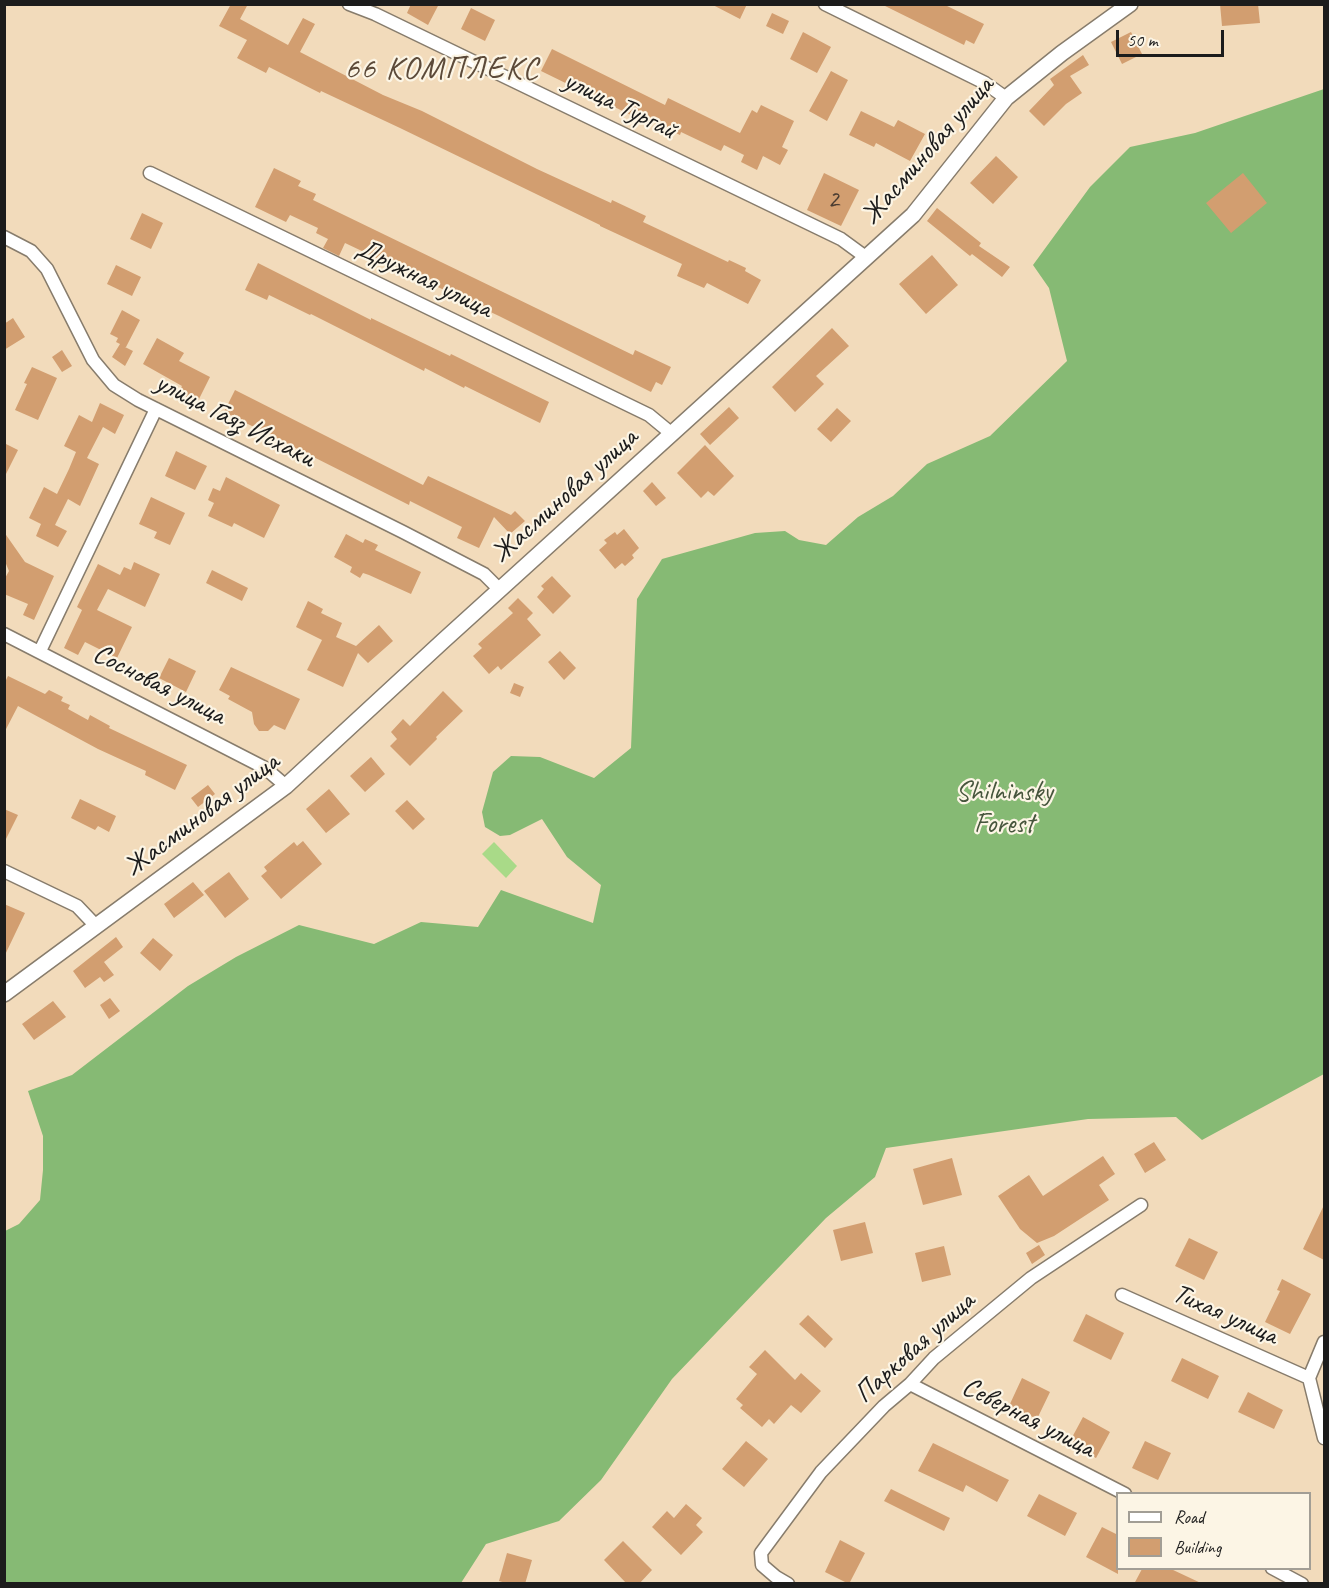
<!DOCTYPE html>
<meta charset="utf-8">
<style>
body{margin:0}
#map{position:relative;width:1329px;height:1588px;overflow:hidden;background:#f2dbbb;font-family:Caveat,sans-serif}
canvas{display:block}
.frame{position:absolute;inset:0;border:6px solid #1c1c1c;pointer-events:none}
.legend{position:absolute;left:1116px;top:1492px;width:195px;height:78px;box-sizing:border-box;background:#fcf5e5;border:2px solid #a29e95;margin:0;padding:8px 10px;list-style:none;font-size:18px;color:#1c1c1c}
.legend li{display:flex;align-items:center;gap:12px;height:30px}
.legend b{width:30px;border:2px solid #a29e95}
.scale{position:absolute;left:1116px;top:30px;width:108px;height:27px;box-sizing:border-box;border:3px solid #1c1c1c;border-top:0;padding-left:8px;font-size:18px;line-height:21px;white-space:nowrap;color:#1c1c1c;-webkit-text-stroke:4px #fcf5e5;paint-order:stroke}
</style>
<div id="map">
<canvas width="1329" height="1588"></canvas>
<div class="frame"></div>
<ul class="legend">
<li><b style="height:8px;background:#fff"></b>Road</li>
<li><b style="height:16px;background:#d29e70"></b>Building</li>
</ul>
<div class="scale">50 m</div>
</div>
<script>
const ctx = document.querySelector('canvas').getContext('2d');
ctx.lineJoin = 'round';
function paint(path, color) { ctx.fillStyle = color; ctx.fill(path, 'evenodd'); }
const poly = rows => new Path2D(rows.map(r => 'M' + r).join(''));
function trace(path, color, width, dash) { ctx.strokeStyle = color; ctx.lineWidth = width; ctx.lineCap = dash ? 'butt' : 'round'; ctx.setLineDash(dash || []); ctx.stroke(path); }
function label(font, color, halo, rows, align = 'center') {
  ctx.font = font + ' Caveat,sans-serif'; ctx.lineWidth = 4.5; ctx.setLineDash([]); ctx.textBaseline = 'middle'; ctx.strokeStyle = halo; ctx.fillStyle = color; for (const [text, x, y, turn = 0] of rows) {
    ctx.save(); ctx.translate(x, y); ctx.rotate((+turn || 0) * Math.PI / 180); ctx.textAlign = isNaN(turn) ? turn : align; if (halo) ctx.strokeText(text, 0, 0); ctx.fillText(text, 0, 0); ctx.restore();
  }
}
paint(poly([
 [494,842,517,866,506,878,482,854]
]), '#a9da88');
paint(poly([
 [1324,89,1324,1074,1202,1140,1176,1117,1088,1119,886,1148,875,1177,826,1218,672,1379,601,1480,559,1521,486,1544,461,1583,5,1584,5,1231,19,1224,40,1200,43,1170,43,1136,28,1091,72,1075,188,986,236,957,299,925,374,944,421,922,478,927,501,890,593,923,601,885,567,857,542,819,510,835,500,836,485,827,482,812,493,772,511,756,540,757,594,778,631,748,637,599,662,559,755,533,785,531,799,540,826,545,858,517,893,496,927,464,990,436,1067,361,1049,288,1033,265,1090,187,1130,147,1195,133]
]), '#86ba74');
paint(poly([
 [231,4,248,4,240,19,288,45,303,18,315,24,300,52,383,95,422,111,537,169,611,203,612,200,646,216,643,222,728,262,729,260,746,268,745,271,761,280,748,304,707,283,704,288,677,276,682,264,600,226,600,225,400,128,321,91,320,93,269,67,266,73,237,58,247,40,219,26],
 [411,4,439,4,428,25,407,13],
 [711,4,747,4,740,19],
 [881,4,943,4,984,24,974,44,966,40,964,45],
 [1220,4,1258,4,1260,23,1222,26],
 [471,8,495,20,485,41,461,29],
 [772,13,789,21,783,34,766,26],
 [803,32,831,47,817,73,790,59],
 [1131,32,1142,54,1122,64,1111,42],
 [552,49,665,105,668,98,740,133,752,110,757,113,761,105,794,121,782,147,788,150,780,165,763,156,757,170,741,162,744,155,724,145,721,151,681,132,680,135,644,118,643,121,541,71],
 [1083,55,1089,65,1070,76,1082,93,1066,104,1044,126,1029,111,1054,85,1050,79],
 [831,71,848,80,827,121,809,111],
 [861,111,894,127,898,120,925,134,910,161,876,143,874,147,849,135],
 [996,156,1018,177,993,204,970,183],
 [274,168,301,181,298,186,316,194,313,200,633,355,635,350,671,367,662,385,656,382,651,392,499,316,345,243,339,256,323,248,328,239,316,233,318,228,290,215,286,222,255,207],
 [824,173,859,190,841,226,807,210],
 [1243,173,1267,203,1231,233,1206,203],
 [937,208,981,243,979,246,1010,267,1002,277,972,254,970,256,927,221],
 [142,213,163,223,151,249,130,239],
 [932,255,958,285,926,314,899,284],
 [258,263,371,320,371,318,450,356,451,354,549,402,540,423,465,386,464,388,425,368,424,371,311,314,310,315,269,295,267,300,245,290],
 [116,265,141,277,132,296,107,284],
 [122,310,140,320,126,347,125,347,133,351,125,366,112,357,120,344,116,342,118,338,110,334],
 [13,318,25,337,4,350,4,324],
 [832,328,849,346,816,376,824,384,795,412,772,387],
 [157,338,184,353,179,361,210,377,197,403,178,393,182,386,143,364],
 [62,350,72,366,62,372,52,357],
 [32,367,57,378,38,420,15,410,27,384,24,383],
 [235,390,423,485,428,476,511,515,515,511,525,521,510,534,494,517,479,548,457,538,462,527,410,501,409,505,224,412],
 [100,403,124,415,115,434,103,427,87,458,99,464,80,506,68,499,55,525,67,531,58,547,36,536,41,524,29,518,44,487,57,494,69,469,76,452,64,446,79,415,92,422],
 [729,407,739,418,710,445,700,434],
 [837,408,851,421,831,442,817,429],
 [4,443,18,450,4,478],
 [705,445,734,476,714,496,708,491,701,498,677,473],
 [176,451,207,466,195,490,165,476],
 [226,477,280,505,264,538,234,523,232,527,208,516,214,503,208,500,213,488,220,491],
 [652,482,666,498,656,506,643,491],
 [151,497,185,513,170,545,154,538,157,532,139,524],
 [624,529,639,548,632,555,634,558,625,566,622,563,615,569,599,550,607,543,604,540,615,532,617,535],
 [4,532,25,562,54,576,34,620,23,615,28,604,4,594,4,580,9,571,4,559],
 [346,534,363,543,365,539,378,545,375,550,421,572,411,594,369,575,363,573,360,578,350,572,352,567,334,557],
 [134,562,160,574,145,607,108,589,97,610,132,627,117,658,85,642,78,655,64,648,82,610,77,607,98,564,120,575,124,567,131,570],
 [212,570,248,588,242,601,206,583],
 [552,576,571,596,553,614,537,597,544,589,541,586],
 [518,598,533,613,527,619,541,635,501,670,498,666,489,674,473,656,482,648,478,644,513,613,508,608],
 [308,601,323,609,321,613,342,623,336,637,356,646,379,625,393,641,368,663,358,653,343,687,307,670,322,640,296,627],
 [560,651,576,668,564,680,548,662],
 [169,658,196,671,186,692,159,678],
 [231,667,300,699,285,730,274,725,268,731,259,731,254,724,252,712,228,699,230,696,219,690],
 [8,676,45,694,49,690,63,697,61,701,70,705,68,709,88,720,90,715,110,726,109,728,187,765,175,790,145,775,146,771,98,749,18,706,4,733,4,684],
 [514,683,524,687,520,697,510,693],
 [443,691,463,711,436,737,437,739,410,766,390,746,397,739,391,732,403,719,410,726],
 [371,757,385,774,365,792,350,776],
 [208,785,215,794,198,807,191,798],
 [329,789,350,814,326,833,306,809],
 [80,799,116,816,109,832,98,826,95,830,71,818],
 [407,800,425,819,413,830,395,811],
 [4,809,18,815,4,843],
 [303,841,322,864,281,899,261,876,267,871,264,867,294,842,297,846],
 [229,872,249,899,225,918,204,891],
 [193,882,204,895,174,918,164,904],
 [4,904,25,913,4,957],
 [116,937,123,947,104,962,114,975,104,982,100,977,85,988,73,971],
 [153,938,173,955,160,971,140,953],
 [110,998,120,1011,109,1019,100,1005],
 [53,1001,66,1017,34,1040,22,1024],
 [1154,1142,1166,1160,1145,1173,1134,1154],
 [1103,1156,1115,1174,1099,1185,1109,1200,1054,1236,1037,1243,1020,1229,998,1196,1029,1175,1043,1196],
 [952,1158,962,1195,923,1205,913,1169],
 [1324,1205,1324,1260,1303,1249],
 [865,1222,873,1253,841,1261,833,1230],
 [1189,1238,1218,1252,1204,1280,1175,1266],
 [1039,1245,1045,1255,1032,1264,1026,1253],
 [944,1246,951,1275,922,1282,915,1253],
 [1282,1279,1311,1294,1290,1334,1265,1322,1280,1291,1277,1290],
 [1086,1314,1124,1333,1111,1360,1073,1341],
 [808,1315,833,1339,825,1348,799,1324],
 [765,1350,795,1380,801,1373,821,1391,801,1413,791,1405,774,1424,769,1419,762,1427,740,1408,743,1405,736,1399,757,1374,749,1367],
 [1182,1358,1219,1376,1208,1399,1171,1381],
 [1022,1378,1050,1392,1037,1419,1009,1406],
 [1248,1392,1283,1410,1274,1429,1238,1412],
 [1083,1417,1110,1432,1096,1458,1069,1443],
 [746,1441,768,1459,744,1487,722,1469],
 [1145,1441,1171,1453,1158,1480,1132,1468],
 [933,1443,1009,1480,997,1502,966,1485,963,1492,918,1471],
 [891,1489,950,1518,944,1531,884,1501],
 [1039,1494,1077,1513,1065,1536,1027,1516],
 [686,1504,702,1518,696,1525,703,1532,681,1555,652,1527,667,1511,674,1518],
 [1102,1527,1118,1535,1118,1574,1086,1557],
 [840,1540,865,1553,849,1584,825,1572],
 [623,1541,652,1570,639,1584,627,1584,604,1560],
 [507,1553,532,1560,525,1584,509,1584,499,1581],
 [1142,1569,1171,1569,1203,1584,1134,1584]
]), '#d29e70');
const minor = poly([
 [349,4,375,14,841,239,867,258],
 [825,4,985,83,1006,98],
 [150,173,649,415,672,434],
 [4,237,31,251,47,269,93,360,114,385,138,400,403,532,484,574,500,590],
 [4,634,265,768,286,786],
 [40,651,156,409],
 [4,871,77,906,96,926],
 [1122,1295,1309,1378],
 [1324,1342,1309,1378,1324,1438],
 [910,1384,1125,1494],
 [1272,1568,1302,1584],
 [788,1584,776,1577,762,1565,761,1553,821,1472,884,1406,910,1384,934,1358,1031,1278,1141,1205]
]);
const tertiary = poly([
 [4,994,286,786,443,641,913,215,1006,98,1062,53,1130,4]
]);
trace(minor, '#877c6c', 15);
trace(tertiary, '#877c6c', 18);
trace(minor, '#fff', 12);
trace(tertiary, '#fff', 15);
label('26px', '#4a3c31', null, [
 ["2",833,200]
]);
label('28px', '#1c1c1c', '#fcf5e5', [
 ["улица Тургай",620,106,26],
 ["Жасминовая улица",928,151,-49],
 ["Дружная улица",424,279,26],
 ["улица Гаяз Исхаки",235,421,27],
 ["Жасминовая улица",565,496,-42],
 ["Сосновая улица",159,685,27],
 ["Жасминовая улица",202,815,-37],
 ["Тихая улица",1225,1315,24],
 ["Парковая улица",915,1348,-42],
 ["Северная улица",1028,1418,27]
]);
label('28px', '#46553c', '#fcf5e5', [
 ["Shilninsky",1004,793],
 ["Forest",1004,825]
]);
ctx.letterSpacing = '1.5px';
label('32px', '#5c4a39', '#fcf5e5', [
 ["66 КОМПЛЕКС",442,70]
]);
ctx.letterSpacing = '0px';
</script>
